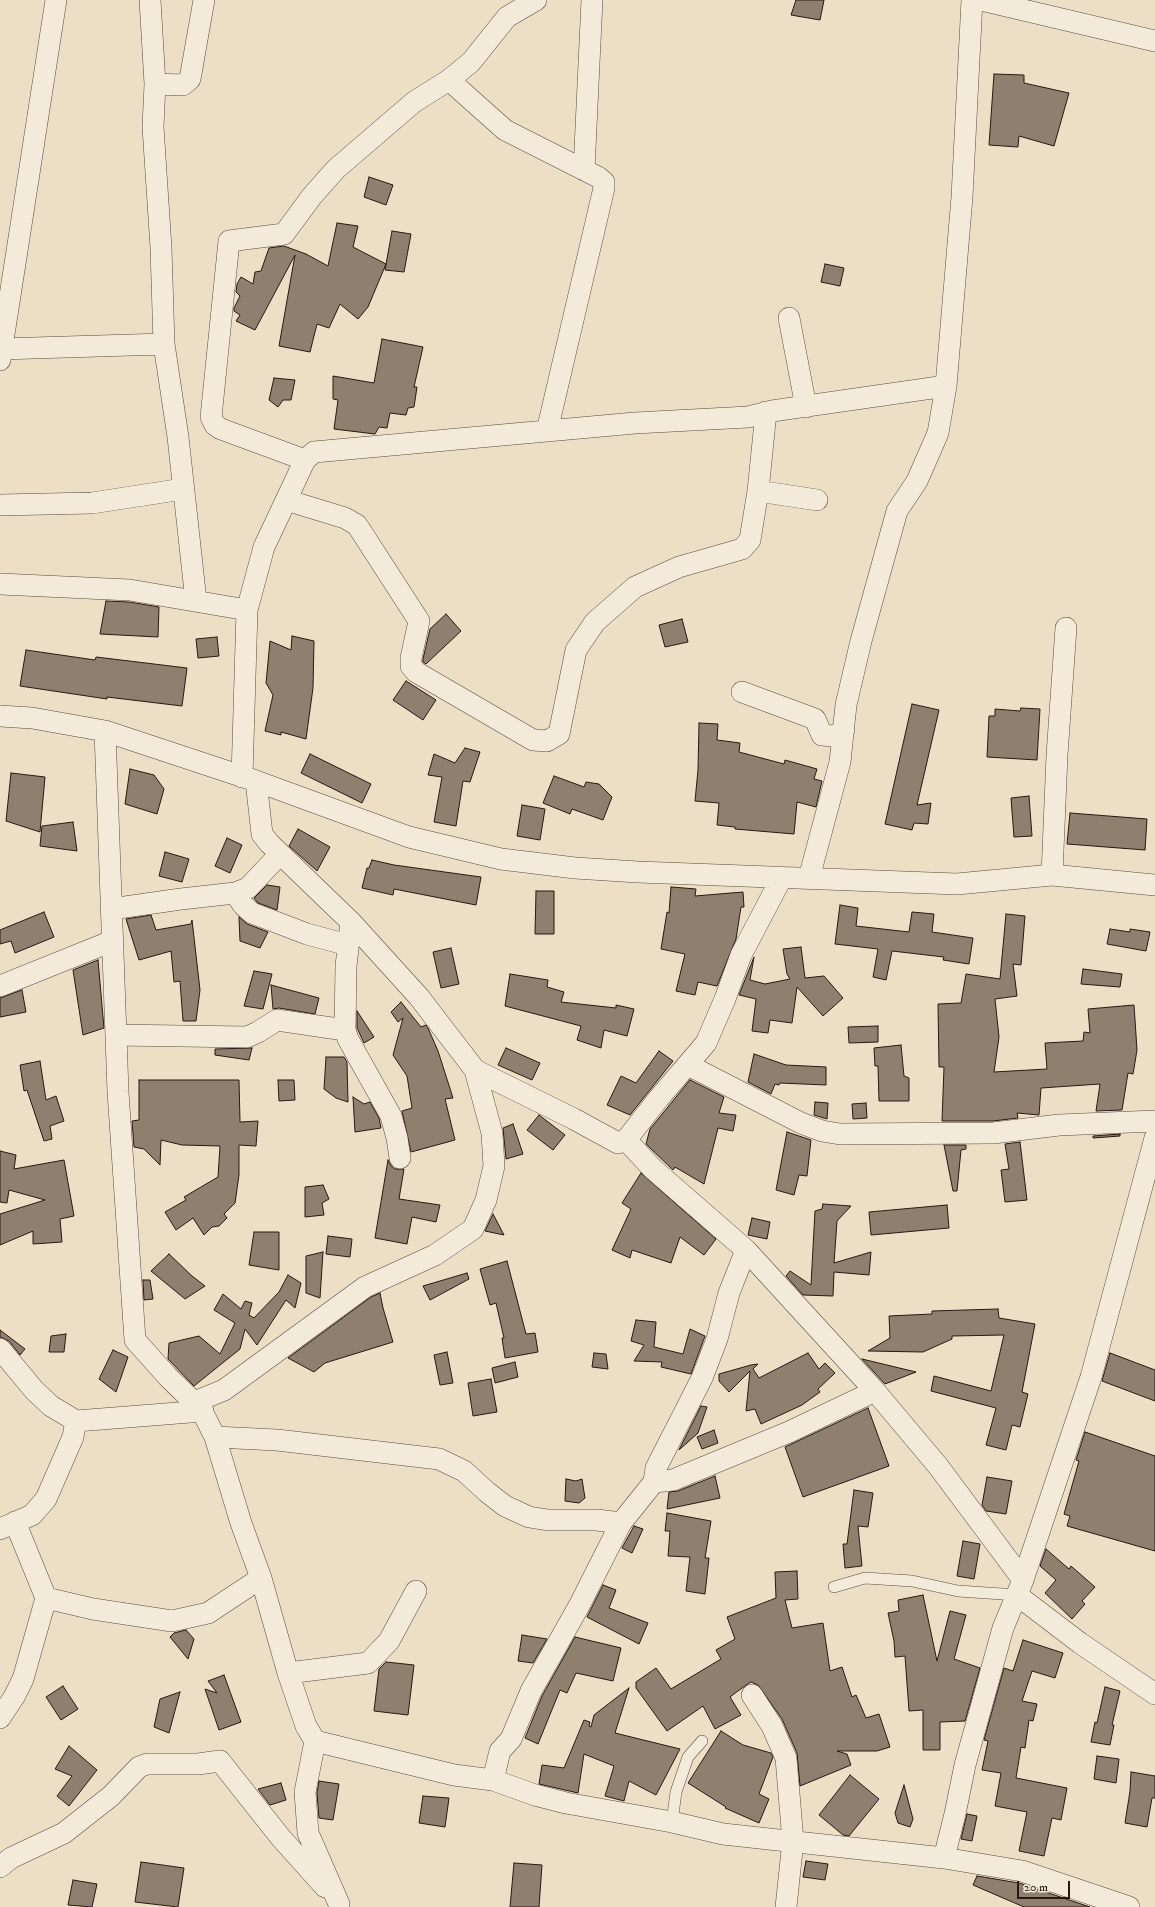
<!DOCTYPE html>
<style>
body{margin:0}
#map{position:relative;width:1155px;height:1907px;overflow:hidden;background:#eddfc5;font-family:"IM FELL DW Pica",serif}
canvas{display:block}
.scale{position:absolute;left:1017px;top:1881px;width:53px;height:18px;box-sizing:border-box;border:2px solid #291811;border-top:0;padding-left:5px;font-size:12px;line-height:14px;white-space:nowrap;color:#291811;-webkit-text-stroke:3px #f3ead9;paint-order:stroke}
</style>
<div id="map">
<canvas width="1155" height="1907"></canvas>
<div class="scale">20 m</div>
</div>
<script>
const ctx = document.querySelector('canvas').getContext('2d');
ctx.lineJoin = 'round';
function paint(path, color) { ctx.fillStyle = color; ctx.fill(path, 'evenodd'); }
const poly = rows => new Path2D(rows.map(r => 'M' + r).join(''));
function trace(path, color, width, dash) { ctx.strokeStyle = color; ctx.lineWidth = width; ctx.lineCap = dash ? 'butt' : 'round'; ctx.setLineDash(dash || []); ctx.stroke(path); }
const building = poly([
 [796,0,824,0,820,20,791,15,796,0],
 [994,74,1024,75,1024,83,1069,93,1054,146,1019,136,1018,147,989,145,994,74],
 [369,177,393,185,386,205,364,197,369,177],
 [337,223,358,226,353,247,386,264,368,307,358,319,340,304,329,328,317,324,310,352,279,346,295,255,255,330,236,321,240,315,234,311,234,308,240,296,236,292,237,284,241,277,253,284,255,272,261,271,269,248,284,246,306,254,328,266,337,223],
 [392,231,411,234,404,272,385,270,392,231],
 [825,264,844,268,840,286,821,282,825,264],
 [382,339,423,347,414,387,417,387,414,407,408,408,406,415,390,413,387,428,379,427,375,434,334,429,338,400,333,399,333,376,374,383,382,339],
 [274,378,295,380,291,400,283,400,278,407,269,400,274,378],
 [106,601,129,602,159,607,158,637,100,634,106,601],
 [446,614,461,631,426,664,423,662,423,659,430,629,446,614],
 [682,619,688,642,665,647,659,625,682,619],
 [292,636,314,641,313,688,306,739,281,732,281,735,265,731,273,695,266,683,270,641,291,650,292,636],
 [217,637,219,656,198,658,196,639,217,637],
 [26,650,95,660,96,657,187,668,182,706,107,697,107,699,20,686,26,650],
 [406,681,436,700,423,720,393,700,406,681],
 [912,704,939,710,917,805,931,803,928,824,914,823,912,830,885,824,912,704],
 [1021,708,1040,709,1037,760,987,757,989,716,995,716,995,709,1020,711,1021,708],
 [699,723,718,724,717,740,740,743,739,752,784,764,785,760,817,769,814,779,822,781,816,807,797,802,794,834,735,829,735,827,717,825,719,803,695,801,698,770,699,723],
 [465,748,480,752,470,782,463,781,456,826,434,822,442,777,428,775,434,754,455,763,465,748],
 [310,754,371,784,362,803,301,773,310,754],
 [130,769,154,775,164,789,157,814,125,804,130,769],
 [11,773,45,777,40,832,6,821,11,773],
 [554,776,584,787,586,782,599,784,612,797,603,820,572,809,570,814,543,803,554,776],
 [1029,796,1032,836,1014,837,1011,798,1029,796],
 [522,805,545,809,540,840,517,836,522,805],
 [1070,813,1147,819,1145,850,1067,844,1070,813],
 [73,822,77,851,40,846,42,826,73,822],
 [298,829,330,847,317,871,289,846,298,829],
 [227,838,242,845,230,873,215,866,227,838],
 [165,852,189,859,182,882,159,876,165,852],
 [372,860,394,865,481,877,476,905,394,889,393,895,362,888,367,868,369,868,372,860],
 [267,885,280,887,277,910,258,903,254,898,267,885],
 [671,887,696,889,695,896,743,892,744,907,741,907,736,939,717,986,698,982,695,995,676,991,685,954,661,949,667,912,669,913,671,887],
 [536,891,554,891,554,934,535,934,536,891],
 [840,905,858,908,856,926,909,932,912,912,934,914,932,932,973,938,969,964,943,960,944,957,892,951,886,980,873,977,878,949,835,944,840,905],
 [44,912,54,937,15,953,11,941,0,944,0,930,44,912],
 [1006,914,1025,916,1021,965,1013,964,1017,996,995,999,999,1037,994,1072,1047,1069,1045,1043,1083,1041,1084,1032,1090,1033,1088,1009,1134,1005,1137,1050,1133,1074,1128,1073,1122,1110,1096,1111,1100,1084,1041,1088,1039,1115,1017,1113,1018,1118,993,1121,942,1121,944,1067,939,1067,938,1004,961,1003,966,974,1000,979,1006,914],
 [151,915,156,930,191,924,192,920,200,990,196,1021,183,1021,180,981,174,982,171,951,139,960,126,919,151,915],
 [239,917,247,924,268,932,260,948,240,941,239,917],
 [1110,929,1130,932,1130,929,1150,932,1146,951,1107,944,1110,929],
 [801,947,805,978,824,976,843,998,823,1016,797,987,792,1023,770,1020,768,1033,752,1031,756,999,739,995,754,957,750,980,765,984,790,979,787,974,783,949,801,947],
 [451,948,459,984,441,988,433,952,451,948],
 [98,960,104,1028,83,1035,73,970,98,960],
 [1083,969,1122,974,1120,987,1081,984,1083,969],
 [254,971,272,974,263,1009,244,1006,254,971],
 [510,974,548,980,547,987,564,992,561,1002,616,1008,616,1005,634,1009,627,1036,604,1030,601,1048,577,1040,581,1026,505,1006,510,974],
 [271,985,319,998,315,1014,279,1008,273,1009,271,985],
 [22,990,26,1012,0,1017,0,998,22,990],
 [401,1002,421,1027,426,1025,428,1028,438,1051,453,1098,445,1099,455,1140,411,1152,402,1111,412,1108,407,1076,393,1055,403,1018,398,1022,391,1012,401,1002],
 [357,1011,374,1037,364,1043,357,1028,357,1011],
 [878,1026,878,1042,849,1043,848,1027,878,1026],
 [901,1045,904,1076,909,1078,909,1101,879,1101,878,1066,875,1066,874,1048,901,1045],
 [252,1048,249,1060,215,1055,215,1049,252,1048],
 [506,1048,540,1063,532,1080,498,1065,506,1048],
 [659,1051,673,1061,630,1115,607,1105,621,1076,636,1083,659,1051],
 [754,1054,786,1065,826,1067,826,1085,780,1083,779,1085,775,1084,771,1094,748,1082,754,1054],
 [326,1057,344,1057,347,1062,348,1102,336,1098,324,1089,326,1057],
 [40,1061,46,1100,56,1096,64,1121,50,1126,52,1139,44,1141,27,1090,24,1091,20,1065,40,1061],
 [139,1080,239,1080,240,1122,258,1121,256,1146,239,1145,239,1175,235,1203,224,1214,227,1218,219,1226,212,1227,204,1235,193,1218,176,1230,165,1212,186,1200,184,1197,218,1177,220,1146,182,1145,161,1140,160,1165,144,1149,134,1147,132,1121,139,1120,139,1080],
 [278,1080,294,1080,295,1100,279,1101,278,1080],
 [690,1080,724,1097,719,1113,736,1115,733,1131,718,1128,704,1184,675,1167,673,1170,646,1144,650,1129,690,1080],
 [353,1097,364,1104,370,1102,379,1118,381,1128,355,1132,353,1097],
 [815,1102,828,1103,827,1119,814,1115,815,1102],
 [866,1103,867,1118,853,1119,852,1104,866,1103],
 [539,1115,565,1135,553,1150,527,1130,539,1115],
 [513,1124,523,1154,506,1159,503,1128,513,1124],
 [787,1132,811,1140,807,1176,799,1175,794,1195,776,1190,787,1132],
 [1120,1134,1120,1136,1093,1138,1093,1136,1120,1134],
 [1020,1142,1027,1200,1005,1202,1001,1170,1009,1169,1005,1144,1020,1142],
 [944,1145,966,1145,966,1149,961,1150,957,1191,953,1191,944,1145],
 [0,1151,16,1155,14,1169,64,1160,74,1216,60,1219,62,1242,33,1244,33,1231,0,1245,0,1214,45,1200,9,1190,7,1203,0,1202,0,1151],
 [388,1160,391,1166,395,1169,404,1169,399,1199,440,1205,436,1222,412,1217,407,1244,375,1238,388,1160],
 [641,1173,716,1239,704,1255,680,1237,671,1263,632,1250,630,1258,612,1250,631,1209,622,1203,641,1173],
 [323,1185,329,1199,322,1203,324,1215,305,1217,305,1187,323,1185],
 [823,1204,851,1206,837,1221,834,1263,871,1252,869,1275,834,1272,833,1296,803,1295,786,1276,790,1271,811,1285,815,1211,822,1209,823,1204],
 [947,1205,949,1228,871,1235,869,1212,947,1205],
 [493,1214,504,1235,485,1231,493,1214],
 [752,1218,770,1222,767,1239,748,1235,752,1218],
 [254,1232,279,1232,279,1270,249,1265,254,1232],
 [328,1236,352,1239,350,1257,326,1254,328,1236],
 [323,1252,320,1298,306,1293,306,1256,323,1252],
 [169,1254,192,1276,205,1286,185,1299,151,1271,169,1254],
 [507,1261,526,1334,535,1333,538,1352,505,1358,502,1338,504,1338,496,1303,490,1305,480,1269,507,1261],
 [467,1273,469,1279,430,1300,423,1286,467,1273],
 [288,1275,301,1283,295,1308,286,1300,257,1345,245,1329,240,1349,194,1386,168,1359,169,1343,199,1336,220,1354,235,1323,214,1310,223,1294,241,1309,245,1301,252,1303,249,1315,254,1318,279,1292,288,1275],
 [143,1280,150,1280,153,1299,144,1300,143,1280],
 [380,1293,383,1308,393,1342,325,1363,314,1372,288,1358,371,1297,380,1293],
 [998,1309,999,1318,1035,1324,1022,1392,1028,1394,1020,1427,1012,1425,1006,1450,986,1445,996,1408,931,1391,934,1376,991,1391,1004,1335,952,1336,952,1339,923,1352,868,1351,890,1338,889,1316,932,1314,932,1311,998,1309],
 [636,1320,656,1322,654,1347,683,1354,690,1329,705,1336,691,1374,661,1367,662,1362,634,1361,644,1345,631,1341,636,1320],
 [0,1330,25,1349,20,1355,9,1341,0,1337,0,1330],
 [66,1334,64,1352,49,1352,51,1336,66,1334],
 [113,1350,128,1357,116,1392,99,1379,113,1350],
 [447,1352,453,1383,440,1385,434,1355,447,1352],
 [594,1353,606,1354,608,1369,592,1367,594,1353],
 [808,1353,819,1369,825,1363,835,1373,818,1389,820,1392,802,1405,761,1424,755,1409,746,1411,750,1371,729,1392,719,1381,719,1374,751,1365,758,1364,753,1369,759,1378,808,1353],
 [1110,1353,1155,1370,1155,1401,1102,1381,1110,1353],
 [862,1359,916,1372,885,1384,862,1359],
 [515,1362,518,1377,495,1383,492,1368,515,1362],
 [491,1379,497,1412,473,1416,468,1383,491,1379],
 [701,1406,707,1407,698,1433,679,1450,701,1406],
 [868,1408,889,1466,803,1497,785,1447,868,1408],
 [714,1430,718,1443,702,1449,697,1437,714,1430],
 [1085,1432,1155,1456,1155,1551,1067,1526,1070,1516,1064,1514,1079,1461,1076,1460,1085,1432],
 [715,1476,720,1498,667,1509,669,1492,678,1491,715,1476],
 [987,1477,1012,1481,1006,1514,986,1511,982,1505,987,1477],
 [566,1479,576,1481,582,1479,585,1498,579,1503,565,1501,566,1479],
 [854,1490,873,1493,868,1527,858,1526,862,1566,845,1568,843,1544,847,1544,854,1490],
 [667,1513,711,1521,705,1558,709,1558,705,1594,686,1591,690,1557,668,1556,670,1531,665,1531,667,1513],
 [634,1526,643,1529,632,1553,622,1548,634,1526],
 [963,1541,980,1544,974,1579,957,1576,963,1541],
 [1046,1549,1069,1569,1071,1566,1095,1587,1082,1601,1085,1604,1072,1619,1045,1593,1056,1580,1040,1566,1046,1549],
 [797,1571,798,1599,785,1600,792,1628,823,1623,830,1671,842,1667,852,1697,856,1695,866,1718,879,1714,890,1747,877,1751,837,1751,847,1754,851,1765,800,1786,797,1753,782,1719,758,1685,751,1682,746,1685,730,1697,741,1715,715,1729,703,1706,667,1731,636,1688,636,1682,656,1668,671,1689,721,1659,716,1650,735,1639,727,1617,776,1598,775,1572,797,1571],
 [603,1585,616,1590,609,1608,648,1623,639,1644,587,1617,603,1585],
 [923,1595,937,1661,950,1611,966,1615,954,1659,980,1668,965,1721,940,1722,940,1750,923,1750,923,1710,909,1711,905,1656,895,1657,894,1641,888,1613,899,1611,898,1600,923,1595],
 [186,1630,194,1639,188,1659,170,1637,174,1633,186,1630],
 [522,1635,547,1639,533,1663,518,1661,522,1635],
 [575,1637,621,1648,613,1681,576,1673,567,1693,560,1690,538,1744,525,1738,542,1696,575,1637],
 [1023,1640,1063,1653,1055,1678,1032,1671,1022,1701,1037,1704,1033,1721,1029,1720,1025,1748,1021,1747,1016,1778,1067,1788,1061,1820,1052,1818,1044,1856,1019,1851,1027,1812,995,1806,1001,1773,982,1770,988,1741,984,1740,1004,1668,1013,1671,1023,1640],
 [386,1662,414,1665,408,1715,374,1711,379,1669,386,1662],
 [224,1675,241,1722,219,1730,205,1689,217,1693,208,1681,224,1675],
 [63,1686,78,1709,61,1720,46,1697,63,1686],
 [1105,1687,1120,1691,1112,1725,1114,1725,1110,1745,1091,1742,1095,1722,1097,1723,1105,1687],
 [629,1688,615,1733,680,1749,656,1795,629,1781,624,1801,605,1796,614,1766,584,1754,578,1793,539,1784,542,1765,564,1768,584,1720,590,1722,589,1726,591,1727,594,1715,629,1688],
 [180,1692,169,1733,154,1727,160,1699,180,1692],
 [721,1731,743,1745,771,1753,773,1757,759,1794,769,1799,759,1823,725,1808,726,1807,688,1783,721,1731],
 [69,1746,97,1770,69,1806,57,1796,72,1776,55,1769,69,1746],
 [1097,1756,1119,1759,1116,1783,1094,1779,1097,1756],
 [1131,1772,1155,1776,1155,1798,1152,1798,1147,1827,1125,1823,1130,1791,1131,1772],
 [850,1775,879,1799,849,1836,843,1835,819,1815,850,1775],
 [319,1781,339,1784,333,1820,319,1818,317,1793,319,1781],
 [281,1783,286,1800,270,1805,258,1789,281,1783],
 [904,1785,913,1819,910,1827,898,1823,895,1813,904,1785],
 [423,1796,449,1798,445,1827,419,1823,423,1796],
 [967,1814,977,1816,972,1841,961,1839,967,1814],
 [806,1861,828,1864,825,1880,803,1877,806,1861],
 [141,1862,184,1868,178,1907,135,1902,141,1862],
 [514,1863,542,1865,539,1907,510,1907,514,1863],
 [977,1876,1019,1883,1090,1907,1024,1907,973,1885,977,1876],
 [73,1880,97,1884,92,1907,68,1905,73,1880]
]);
paint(building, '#8f7f6f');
trace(building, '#291811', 1);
const service = poly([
 [834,1587,865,1578,912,1581,958,1591,1017,1595],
 [672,1822,676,1792,688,1757,702,1741]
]);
const minor = poly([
 [150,0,155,84,153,127,161,248,164,344,178,437,196,601],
 [981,0,1155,41],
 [449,80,505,130,598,177,604,182,604,188,547,431],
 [155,84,183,85,190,79,204,0],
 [584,170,592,0],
 [789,318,806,407],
 [0,349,164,344],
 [0,360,56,0],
 [766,412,758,491,817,500],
 [305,460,221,429,215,425,211,417,229,241,284,234,312,196,336,169,414,102,449,80,471,62,507,17,536,0],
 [286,500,345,518,357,525,419,621,411,658,411,666,416,672,533,740,547,741,559,734,576,650,595,622,635,587,679,567,742,549,750,540,758,491],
 [0,505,92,503,183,489],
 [0,584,130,590,247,610],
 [742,692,815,719,822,735,834,736,844,730],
 [0,716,32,718,105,731,256,781,409,837,501,859,575,868,638,872,957,884,1052,875,1155,885],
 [105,731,118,1092,135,1340,168,1377,203,1411],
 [242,777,247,610,264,547,305,460,314,452,635,423,748,417,772,411,946,386],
 [256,781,262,834,269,843,351,922,419,997,475,1070,492,1133,494,1166,486,1200,473,1229,435,1255,365,1287,224,1390,197,1401,215,1437,241,1523,261,1578,288,1673,306,1726,315,1741,305,1792,308,1833,339,1904],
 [1052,875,1057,755,1066,628],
 [809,878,840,762,846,705,861,641,897,511,917,481,938,433,946,386,962,197,972,0],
 [235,893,243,905,252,913,307,934,348,945],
 [111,909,181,899,235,893,248,888,280,854],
 [351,922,346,966,345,1030,348,1039,391,1116,397,1138,400,1158],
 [0,986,112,941],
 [116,1035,247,1037,258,1032,277,1020,345,1030],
 [688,1065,801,1123,822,1131,840,1134,993,1133,1059,1125,1155,1121],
 [475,1070,574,1119,618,1143,626,1140,653,1169,746,1250,875,1391,938,1466,1023,1580],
 [626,1140,659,1098,706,1043,725,999,741,955,782,877],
 [0,1349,34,1390,51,1406,76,1421,203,1411],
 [215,1437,277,1440,439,1459,464,1471,487,1492,505,1506,529,1517,548,1520,597,1520,621,1523],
 [654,1482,673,1480,789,1432,875,1391],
 [0,1529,32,1515,46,1499,73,1437,76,1421],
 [1017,1595,1080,1643,1155,1694],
 [46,1598,93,1609,172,1621,208,1613,261,1578],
 [288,1673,368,1663,389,1641,416,1591],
 [752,1695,772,1726,786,1758,793,1841,786,1907],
 [0,1718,14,1697,23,1679,46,1598,15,1522],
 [315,1741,454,1775,493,1780,535,1795,566,1803,672,1822,723,1834,944,1858,1022,1871,1129,1907],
 [493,1780,500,1751,511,1739,531,1691,579,1606,621,1523,654,1482,656,1468,702,1378,717,1339,729,1293,746,1250],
 [944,1858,955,1814,965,1765,1003,1628,1023,1580,1091,1377,1155,1138],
 [0,1867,11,1858,64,1833,111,1796,139,1767,147,1764,198,1764,220,1761,281,1838,325,1887]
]);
trace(service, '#5a4a3e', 12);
trace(minor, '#5a4a3e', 22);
trace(service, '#f3ead9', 11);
trace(minor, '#f3ead9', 21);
</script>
